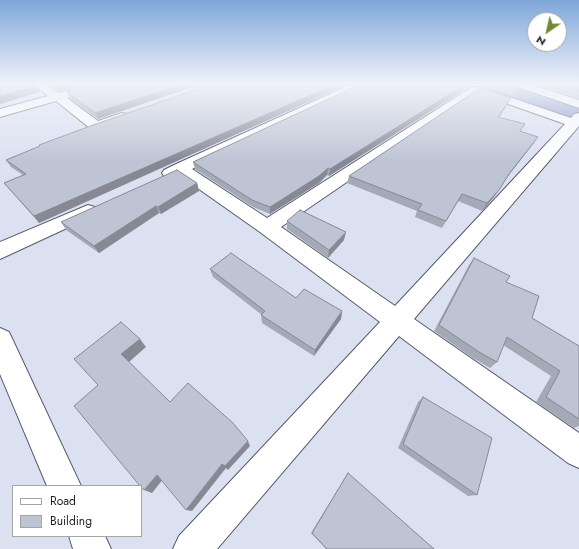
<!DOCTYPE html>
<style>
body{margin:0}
#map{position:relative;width:579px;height:549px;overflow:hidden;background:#dce1f2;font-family:Jost,sans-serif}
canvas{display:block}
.legend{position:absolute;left:12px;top:485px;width:130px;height:52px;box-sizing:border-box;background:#fff;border:1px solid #a4a5a7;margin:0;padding:5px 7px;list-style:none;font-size:12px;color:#1c1e24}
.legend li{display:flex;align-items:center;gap:8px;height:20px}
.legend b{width:20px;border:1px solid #a4a5a7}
.north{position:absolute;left:527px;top:12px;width:40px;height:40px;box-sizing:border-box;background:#fff;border:1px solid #a4a5a7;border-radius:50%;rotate:214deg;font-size:11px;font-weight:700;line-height:16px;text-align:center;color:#1c1e24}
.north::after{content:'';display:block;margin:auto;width:14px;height:18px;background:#738737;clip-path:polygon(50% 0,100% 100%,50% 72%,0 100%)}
</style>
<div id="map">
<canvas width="579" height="549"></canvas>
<ul class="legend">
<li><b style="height:5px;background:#fff"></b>Road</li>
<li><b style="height:11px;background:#bfc4d4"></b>Building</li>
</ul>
<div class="north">N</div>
</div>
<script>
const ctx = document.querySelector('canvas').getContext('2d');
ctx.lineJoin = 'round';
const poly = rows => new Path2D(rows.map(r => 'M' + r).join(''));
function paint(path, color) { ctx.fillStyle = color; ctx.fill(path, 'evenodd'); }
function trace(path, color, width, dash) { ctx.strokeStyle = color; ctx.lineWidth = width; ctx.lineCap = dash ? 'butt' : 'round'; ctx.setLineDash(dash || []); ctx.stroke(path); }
paint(poly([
 [480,84,517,84,579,105,579,123,483,89,480,84]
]), '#8390c3');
const minor = poly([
 [34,84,47,84,59,93,92,84,111,84,109,86,67,98,98,121,122,113,127,114,129,117,127,120,96,130,91,129,56,101,0,117,0,109,48,96,34,84],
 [352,84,367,84,365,86,192,169,267,218,472,87,480,87,571,118,574,114,579,113,579,126,414,319,579,433,579,468,568,463,399,336,217,549,173,549,179,536,380,322,260,232,179,175,170,178,164,176,162,173,164,170,174,165,352,84],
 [477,93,565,124,395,306,281,227,477,93],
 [513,84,530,84,579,100,579,108,515,86,513,84],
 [88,205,95,207,97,211,95,215,0,259,0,242,88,205],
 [0,328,9,332,81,486,47,486,0,374,0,328],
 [69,536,105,536,111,549,73,549,69,536]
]);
trace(minor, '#575b69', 2);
paint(minor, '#fff');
paint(poly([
 [50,84,86,84,59,91],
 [98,84,201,84,98,119,70,99,67,92],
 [213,84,348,84,39,223,4,183,23,175,11,167,6,160],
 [478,84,522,84,519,89,514,97],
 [535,84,579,84,579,98],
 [464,90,329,176,327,175,319,183,270,214,253,207,195,169,193,162],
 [511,98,507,105,499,117,533,144,505,180,494,197,482,211,458,201,442,228,415,217,417,211,347,183,349,176],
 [197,183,199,191,161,214,159,213,99,253,66,230,61,222],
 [287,221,344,240,328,258,287,229],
 [474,258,506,282,532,318,579,346,579,426,574,428,536,402,551,376,503,345,497,362,490,368,473,358,434,331,469,265],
 [210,269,296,298,342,311,341,319,314,356,262,323,261,315,262,315,213,277],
 [423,397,477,495,468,496,398,448,418,402],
 [348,473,434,549,326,549,311,533,346,476]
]), '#a4a9b6');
paint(poly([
 [61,84,86,84,59,91,56,85],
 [182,84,201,84,98,119,95,113],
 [336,84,348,84,39,223,34,216],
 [466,84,464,90,329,176,330,169],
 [522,84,519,89,514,97,517,90],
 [36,86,40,92,0,104,0,96],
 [511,98,507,105,494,124,498,117],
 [538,137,533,144,504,181,509,174],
 [328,168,327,175,319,183,270,214,270,207],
 [197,183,199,191,161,214,158,207],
 [499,190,494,197,482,211,487,203],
 [156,206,159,213,99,253,94,246],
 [346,232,344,240,328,258,329,250],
 [342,311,341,319,314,356,315,350],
 [140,339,146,347,129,362,121,354],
 [248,441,250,446,228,470,226,468,192,511,186,510,222,464],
 [157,475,164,478,152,493,144,490]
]), '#868994');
const building = poly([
 [0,84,34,84,36,86,0,96,0,84],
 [98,84,182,84,95,113,67,92,98,84],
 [213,84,336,84,34,216,4,183,26,174,6,160,40,146,39,145,93,125,213,84],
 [361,84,466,84,330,169,328,168,319,176,270,207,252,200,193,162,361,84],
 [498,84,522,84,517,90,498,84],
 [557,84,579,84,579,91,557,84],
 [480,88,511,98,498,117,525,124,520,131,538,137,509,174,499,190,487,203,462,194,446,221,418,210,422,204,349,176,480,88],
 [177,170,197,183,158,207,156,206,94,246,61,222,177,170],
 [300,210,346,232,329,250,287,221,300,210],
 [231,253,296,298,304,289,342,311,315,350,261,315,265,311,210,269,231,253],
 [474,258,510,276,506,282,539,296,532,318,579,346,579,419,546,397,560,371,507,337,497,362,479,352,439,325,474,258],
 [121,322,140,339,121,354,170,402,188,383,233,423,248,441,225,466,222,464,186,510,157,475,144,490,141,487,141,486,140,486,74,406,98,385,74,359,121,322],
 [423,397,492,438,477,495,403,444,423,397],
 [348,473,434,549,327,549,312,533,348,473]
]);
paint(building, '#bfc4d4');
trace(building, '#868994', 1);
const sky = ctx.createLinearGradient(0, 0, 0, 161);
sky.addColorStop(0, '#7fa6d9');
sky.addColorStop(0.52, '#eff2f9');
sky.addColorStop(1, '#eff2f900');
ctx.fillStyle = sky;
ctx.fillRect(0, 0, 579, 161);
</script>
